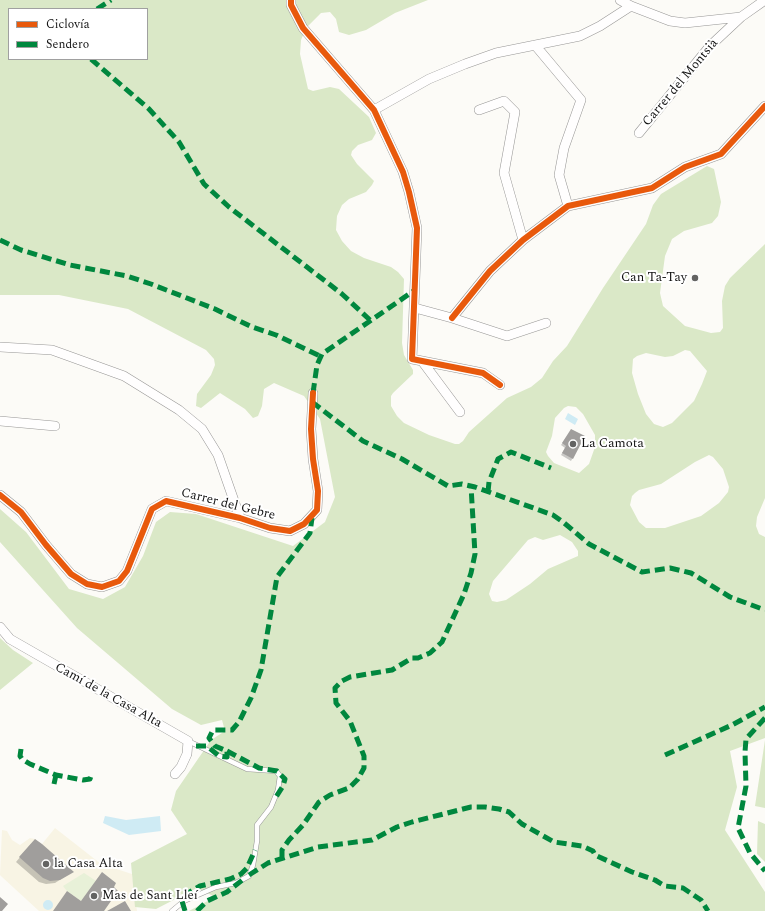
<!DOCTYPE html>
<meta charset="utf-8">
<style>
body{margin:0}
#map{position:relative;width:765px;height:911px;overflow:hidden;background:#fcfbf7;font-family:Spectral,serif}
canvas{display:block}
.legend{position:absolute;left:8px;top:8px;width:140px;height:52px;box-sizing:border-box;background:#fff;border:1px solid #a0a0a0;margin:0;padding:5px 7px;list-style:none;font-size:12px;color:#111}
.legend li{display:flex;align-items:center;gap:8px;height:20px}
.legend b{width:20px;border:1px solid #a0a0a0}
</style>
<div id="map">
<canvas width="765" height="911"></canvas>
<ul class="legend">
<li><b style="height:5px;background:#e8590c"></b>Ciclovía</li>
<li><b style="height:5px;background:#00873e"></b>Sendero</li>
</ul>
</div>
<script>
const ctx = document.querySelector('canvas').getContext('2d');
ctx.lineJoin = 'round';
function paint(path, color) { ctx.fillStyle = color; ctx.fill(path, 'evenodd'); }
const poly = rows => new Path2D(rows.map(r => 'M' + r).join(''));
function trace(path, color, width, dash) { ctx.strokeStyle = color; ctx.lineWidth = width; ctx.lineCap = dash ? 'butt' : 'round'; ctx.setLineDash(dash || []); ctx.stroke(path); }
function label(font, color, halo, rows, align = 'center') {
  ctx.font = font + ' Spectral,serif'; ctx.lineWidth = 4; ctx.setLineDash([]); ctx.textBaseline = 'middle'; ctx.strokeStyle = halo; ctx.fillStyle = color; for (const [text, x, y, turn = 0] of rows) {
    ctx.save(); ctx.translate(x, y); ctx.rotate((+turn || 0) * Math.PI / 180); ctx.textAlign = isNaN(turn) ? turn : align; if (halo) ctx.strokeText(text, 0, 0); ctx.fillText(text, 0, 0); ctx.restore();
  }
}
paint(poly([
 [55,828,101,864,132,874,137,911,39,911,2,877,0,875,2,830,7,831,12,840,20,845,30,838,35,839,42,844]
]), '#f8f4e4');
paint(poly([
 [84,873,96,881,81,901,67,891,63,886]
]), '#e8f1d8');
paint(poly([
 [0,0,428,0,395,13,366,30,349,35,339,32,336,19,330,12,321,13,306,28,301,40,300,54,308,89,313,91,330,87,339,89,369,117,376,133,372,140,358,145,352,151,351,155,357,164,374,181,372,185,366,192,349,199,342,205,337,216,336,230,342,241,351,251,364,258,391,267,398,272,404,279,402,343,404,355,413,370,413,374,393,393,391,396,391,406,397,416,404,423,429,435,455,444,459,444,463,441,469,432,507,398,531,387,542,378,553,361,567,346,603,288,646,224,653,205,661,194,707,166,714,169,721,202,718,216,712,223,684,231,672,239,665,256,660,293,663,306,685,326,711,333,720,332,723,328,722,301,725,286,730,278,765,244,765,498,757,517,756,526,759,534,765,537,765,738,730,751,737,787,725,830,765,892,765,911,189,911,215,897,197,888,156,909,135,907,131,863,187,834,171,810,176,791,211,740,225,731,222,720,201,725,172,709,77,628,0,542,0,509,26,532,69,589,103,599,125,587,143,556,156,522,170,512,196,514,293,546,325,522,335,497,320,419,304,396,274,383,264,389,262,406,258,416,253,418,245,409,220,393,201,408,196,406,197,394,211,375,215,365,214,359,206,350,128,309,59,295,0,295],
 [9,9,147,9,147,59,9,59],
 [685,350,690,351,707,371,702,384,694,401,672,423,663,427,654,424,646,414,638,394,632,373,633,359,637,356,646,353,665,357,673,356],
 [568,406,576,407,583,414,595,435,595,447,589,464,579,473,554,463,548,456,546,452,552,436,555,418,564,408],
 [709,455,713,457,723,469,729,487,728,492,719,503,701,516,665,528,646,528,639,522,630,505,632,496,635,493,639,490,661,484,695,462],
 [560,535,572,542,578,551,578,556,548,569,530,584,506,600,497,602,492,601,489,594,493,581,528,540,535,537,543,540],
 [0,638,13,650,33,663,0,690],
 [765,740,765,808,755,806],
 [758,821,765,824,765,862,757,854]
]), '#dae8c7');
paint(poly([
 [568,413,578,419,575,425,565,419],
 [105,816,126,820,160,816,161,831,129,835,103,823],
 '43 905a5 5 0 1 1 10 0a5 5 0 1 1-10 0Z'
]), '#cfebf4');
paint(poly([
 [570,432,584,437,571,461,561,455,565,448,561,445],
 [31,844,72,872,55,883,46,884,39,882,16,862]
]), '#0003');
paint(poly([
 [571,429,585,436,573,459,562,453,566,446,562,443],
 [35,839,42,844,74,872,60,880,50,881,43,878,19,857],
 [102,872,116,883,114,887,118,891,104,911,53,911,67,891,81,901],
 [0,897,8,904,2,911,0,911],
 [125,901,131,911,107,911]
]), '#a09e9c');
const lane = poly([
 [172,911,184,901,216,887,236,883,249,876,253,865,257,841,257,825,271,807,278,790,280,776,276,771,247,769,188,741]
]);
const street = poly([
 [291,0,291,5,303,28,374,110,403,172,409,192,417,228,412,359,483,373,500,385],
 [620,0,631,6,670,21,685,23,741,17,765,0],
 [535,45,581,100,564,148,559,175,568,206],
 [374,110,429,79,465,64,496,53,580,36,600,26,631,6],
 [479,110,504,101,515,112,504,173,523,240],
 [639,133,710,46,741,17],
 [415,308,452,318,507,336,546,323],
 [452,318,490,271,523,240,568,206,652,188,685,167,721,154,765,106],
 [0,347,52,350,124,376,179,410,202,429,218,455,240,518],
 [422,361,460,412],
 [0,421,55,426],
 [0,495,21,512,46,545,71,574,87,584,102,587,119,581,127,571,152,509,166,501,240,518,270,528,290,531,304,524,317,510,318,491,313,459,311,429,313,393],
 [0,627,10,639,188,741,187,754,181,767,175,774]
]);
trace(lane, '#979695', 5.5);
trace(street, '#979695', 10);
trace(lane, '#fffefe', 4.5);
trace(street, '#fffefe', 9);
trace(poly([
 [97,9,111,0],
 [91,59,149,109,179,142,204,184,229,207,342,294,370,320],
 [0,240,21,250,70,265,127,276,151,284,215,309,252,327,276,335,320,356],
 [313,393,317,365,322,354,415,290],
 [312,402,363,441,402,459,448,486,462,484,475,487,553,515,563,522,589,544,642,572,670,568,691,573,730,597,765,610],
 [488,492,489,482,498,459,511,452,551,468],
 [765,718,746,739,745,752,746,786,738,828,750,853,765,871],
 [196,746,207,746,219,756,227,757,227,751,215,746,209,738,213,730,232,730,239,722,251,698,261,670,277,577,310,533,312,518],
 [21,749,20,756,22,759,30,764,56,775,83,780,90,779,91,776],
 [227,751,259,768,277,771,285,779,283,786,274,800],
 [665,755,732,725,765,707],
 [54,784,56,775],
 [282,858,282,850,289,840,303,825,319,802,330,795,349,788,358,779,364,768,364,756,350,721,336,703,335,688,342,681,350,677,392,670,412,658,418,658,430,653,442,642,464,594,471,573,475,554,471,486],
 [249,875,268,863,318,847,372,840,397,827,412,822,471,807,485,807,499,809,509,812,522,824,554,842,582,846,593,851,595,855,632,872,655,880,665,886,683,888,701,900,708,911],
 [185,911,182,901,188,893,200,886,230,879,241,874,247,868,255,850],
 [197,911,207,901,227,892,245,878]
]), '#00873e', 5, [10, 5]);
trace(poly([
 [291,0,291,5,303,28,374,110,403,172,409,192,417,228,412,359,483,373,500,385],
 [452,318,490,271,523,240,568,206,652,188,685,167,721,154,765,106],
 [0,495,21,512,46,545,71,574,87,584,102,587,119,581,127,571,152,509,166,501,240,518,270,528,290,531,304,524,317,510,318,491,313,459,311,429,313,393]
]), '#e8590c', 6);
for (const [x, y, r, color] of [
 [695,278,4,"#636362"],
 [573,444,4,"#636362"],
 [46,864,4,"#636362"],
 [94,896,4,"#636362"]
]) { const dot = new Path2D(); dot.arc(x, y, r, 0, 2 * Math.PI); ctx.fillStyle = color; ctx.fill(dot); trace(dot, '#fff', 1.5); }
label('13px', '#111', '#fff', [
 ["Carrer del Montsià",681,83,-50],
 ["Carrer del Gebre",228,505,14],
 ["Camí de la Casa Alta",108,696,29]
]);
label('13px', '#111', '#fff', [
 ["Can Ta-Tay",687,278,"right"],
 ["La Camota",581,444],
 ["la Casa Alta",54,864],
 ["Mas de Sant Lleí",102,896]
], 'left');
</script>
